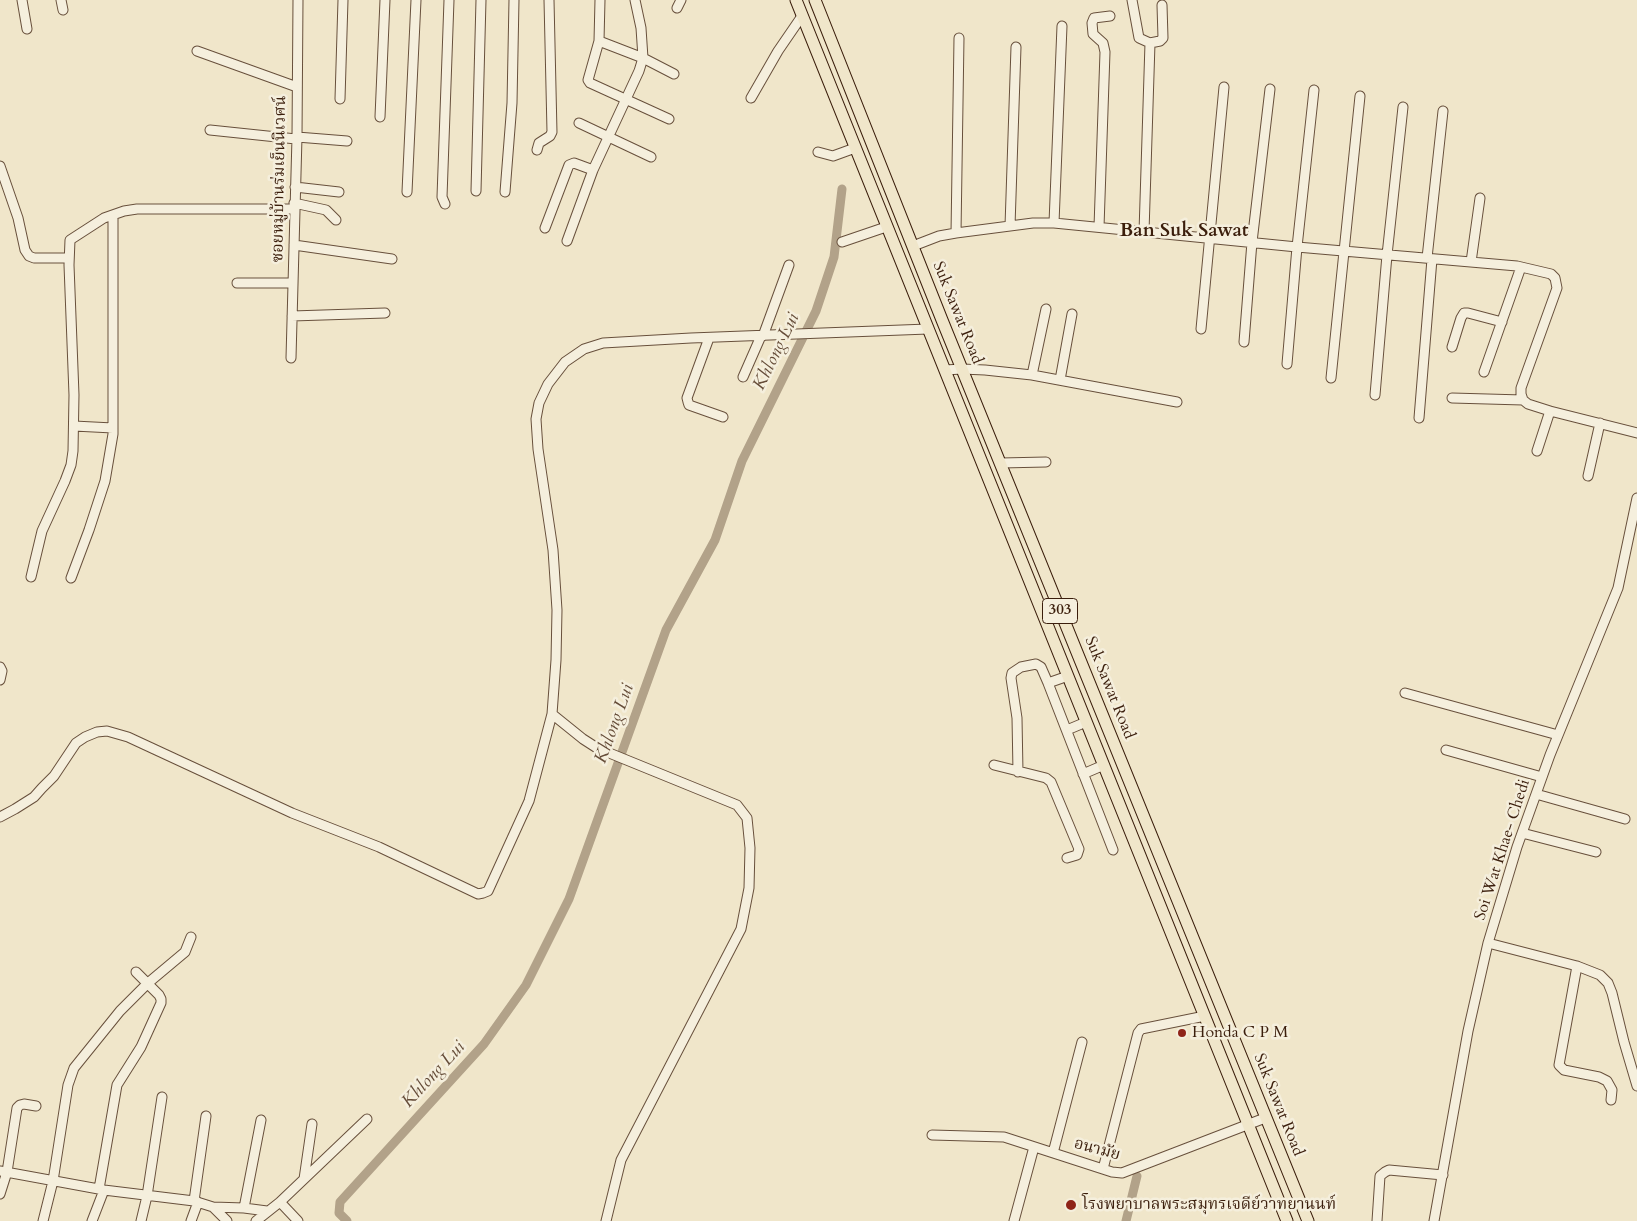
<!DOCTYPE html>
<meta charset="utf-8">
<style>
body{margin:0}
canvas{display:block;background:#f0e6ca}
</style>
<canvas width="1637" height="1221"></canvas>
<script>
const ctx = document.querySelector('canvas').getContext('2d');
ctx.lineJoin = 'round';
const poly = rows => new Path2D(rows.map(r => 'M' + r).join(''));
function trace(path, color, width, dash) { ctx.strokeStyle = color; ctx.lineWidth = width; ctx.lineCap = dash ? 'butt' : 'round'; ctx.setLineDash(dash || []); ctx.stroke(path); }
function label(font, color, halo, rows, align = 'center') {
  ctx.font = font + ' Cardo,"Noto Serif Thai",serif'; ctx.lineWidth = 5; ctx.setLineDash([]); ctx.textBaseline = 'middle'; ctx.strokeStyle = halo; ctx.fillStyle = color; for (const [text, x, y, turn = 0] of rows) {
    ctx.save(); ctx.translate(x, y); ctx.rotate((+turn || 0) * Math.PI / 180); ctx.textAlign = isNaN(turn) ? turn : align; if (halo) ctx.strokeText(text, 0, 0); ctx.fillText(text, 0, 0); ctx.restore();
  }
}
trace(poly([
 [347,1221,339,1213,340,1202,484,1044,526,985,569,899,666,630,715,540,742,461,816,311,834,257,842,189],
 [1126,1221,1137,1176]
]), '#b2a289', 9);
const minor = poly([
 [22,0,27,29],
 [61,0,63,10],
 [600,0,599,41,588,80,590,83,669,119],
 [1132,0,1139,38,1150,43,1144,232],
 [677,8,681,0],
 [599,41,643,58,674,74],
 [1150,43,1160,41,1163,38,1162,5],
 [197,51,297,87],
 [751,98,778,51,802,16],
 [340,99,343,0],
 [380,117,385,0],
 [579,123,651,157],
 [210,130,296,139],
 [297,137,347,141],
 [537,150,539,143,550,136,552,132,549,0],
 [818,152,833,156,855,148],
 [0,166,18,218,25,250,29,256,34,258,69,258],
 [295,187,339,192],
 [476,191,481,0],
 [407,192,416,0],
 [505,192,512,103,514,0],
 [294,203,326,210,336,220],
 [445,204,442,197,449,0],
 [1054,223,1062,26],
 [1010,226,1016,47],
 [1099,227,1105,52,1103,43,1093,34,1092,23,1094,18,1110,16],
 [545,228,569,165,574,163,593,170],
 [956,233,959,38],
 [567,241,593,170,639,71,643,58,641,28,635,0],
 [842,242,886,227],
 [294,245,392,259],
 [913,246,939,236,956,233,1033,223,1054,223,1297,247,1517,266,1551,274,1555,278,1557,288,1521,388,1521,394,1523,400,1528,404,1550,411,1637,433],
 [1427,258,1443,111],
 [1471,262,1480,198],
 [237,283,292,283],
 [292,316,385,313],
 [1201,329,1224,87],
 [763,336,789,265],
 [709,338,687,398,688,402,689,405,723,417],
 [1244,342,1252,242,1270,89],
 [1452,347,1461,318,1464,313,1468,313,1502,322],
 [291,358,297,137,298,0],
 [1287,364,1297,247,1314,90],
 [945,370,962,369,985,370,1032,375,1177,402],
 [1484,372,1521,267],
 [1032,375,1046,309],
 [743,377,761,336],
 [1331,378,1360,96],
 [1060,380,1072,314],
 [1375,395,1387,255,1403,107],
 [1452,398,1523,400],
 [1419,418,1432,259],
 [74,426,113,428],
 [1537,451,1550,411],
 [1001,463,1046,462],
 [1588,476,1600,423],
 [31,577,42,531,65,481,71,465,73,451,74,395,69,265,70,240,104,218,124,211,137,209,294,209],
 [71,578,89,530,105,481,113,434,113,215],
 [0,667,2,671,0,680],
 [1048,683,1068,676],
 [1405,693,1558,735],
 [552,714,583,739,597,748,737,805,747,818,750,848,749,888,741,929,621,1160,606,1221],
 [1067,730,1086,722],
 [1446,750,1542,777],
 [994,765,1046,778,1051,782,1079,849,1077,855,1067,858],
 [1018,772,1017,718,1011,678,1012,673,1021,667,1036,664,1041,667,1048,683,1113,850],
 [1083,774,1104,765],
 [1536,794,1625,819],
 [0,817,15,809,34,797,42,788,54,776,76,743,85,737,97,732,107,731,128,737,292,813,379,847,478,894,483,893,488,891,529,801,552,714,556,660,557,610,553,550,538,449,536,419,539,403,548,384,565,362,584,349,603,343,691,338,928,329],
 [1522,833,1596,852],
 [1488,943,1577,966,1600,975,1608,983,1612,993,1624,1042,1637,1086],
 [1577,966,1559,1065,1564,1070,1599,1077,1607,1081,1612,1090,1611,1100],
 [932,1135,1004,1137,1112,1172,1122,1173,1265,1118],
 [1053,1153,1082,1042],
 [1103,1169,1138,1033,1141,1029,1146,1028,1205,1016],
 [0,1171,104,1190,194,1201,213,1207,227,1221],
 [304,1179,312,1124],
 [99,1189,117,1085,141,1047,161,1003,161,999,159,995,136,972],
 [0,1194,7,1172,17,1108,20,1105,24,1104,36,1106],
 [194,1201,206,1116],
 [280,1202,298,1221],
 [213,1207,244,1208,267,1211],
 [244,1208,261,1120],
 [43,1221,53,1181,68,1085,74,1068,120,1011,148,983,185,952,191,937],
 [92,1221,104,1190],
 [141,1221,147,1196,162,1097],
 [191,1221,198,1202],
 [256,1221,280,1202,367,1119],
 [1014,1221,1034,1147],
 [1377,1221,1380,1176,1385,1172,1389,1170,1443,1175],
 [1434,1221,1468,1031,1488,943,1517,847,1550,755,1618,588,1637,498]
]);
const major = poly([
 [796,0,1287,1221],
 [815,0,942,320,1308,1221]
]);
trace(minor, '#68503c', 11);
trace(major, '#3b1e0c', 13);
trace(minor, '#f5efdd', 9);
trace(major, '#f0e6ca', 11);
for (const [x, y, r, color] of [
 [1182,1033,5,"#8f2418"],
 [1071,1205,6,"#8f2418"]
]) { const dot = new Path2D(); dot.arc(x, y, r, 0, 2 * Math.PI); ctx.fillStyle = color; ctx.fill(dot); trace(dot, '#f5efdd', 2); }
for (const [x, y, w] of [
 [1060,611,35]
]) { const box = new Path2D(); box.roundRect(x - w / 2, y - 12.5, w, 25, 4); ctx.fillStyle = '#f5efdd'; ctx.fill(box); trace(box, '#3b1e0c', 1); }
label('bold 15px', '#3b1e0c', null, [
 ["303",1060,611]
]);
label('16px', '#3b1e0c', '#f5efdd', [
 ["ซอยหมู่บ้านร่มเย็นนิเวศน์",280,179,-89],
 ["Suk Sawat Road",957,313,68],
 ["Suk Sawat Road",1109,688,68],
 ["Soi Wat Khae- Chedi",1503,850,-72],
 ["Suk Sawat Road",1278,1105,68],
 ["อนามัย",1097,1150,15]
]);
label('16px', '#3b1e0c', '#f5efdd', [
 ["Honda C P M",1192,1033],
 ["โรงพยาบาลพระสมุทรเจดีย์วาทยานนท์",1082,1205]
], 'left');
label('italic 18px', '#654c38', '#f5efdd', [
 ["Khlong Lui",777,352,-64],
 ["Khlong Lui",615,724,-70],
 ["Khlong Lui",434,1075,-47]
]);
label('bold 19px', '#3b1e0c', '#f5efdd', [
 ["Ban Suk Sawat",1184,232]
]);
</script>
